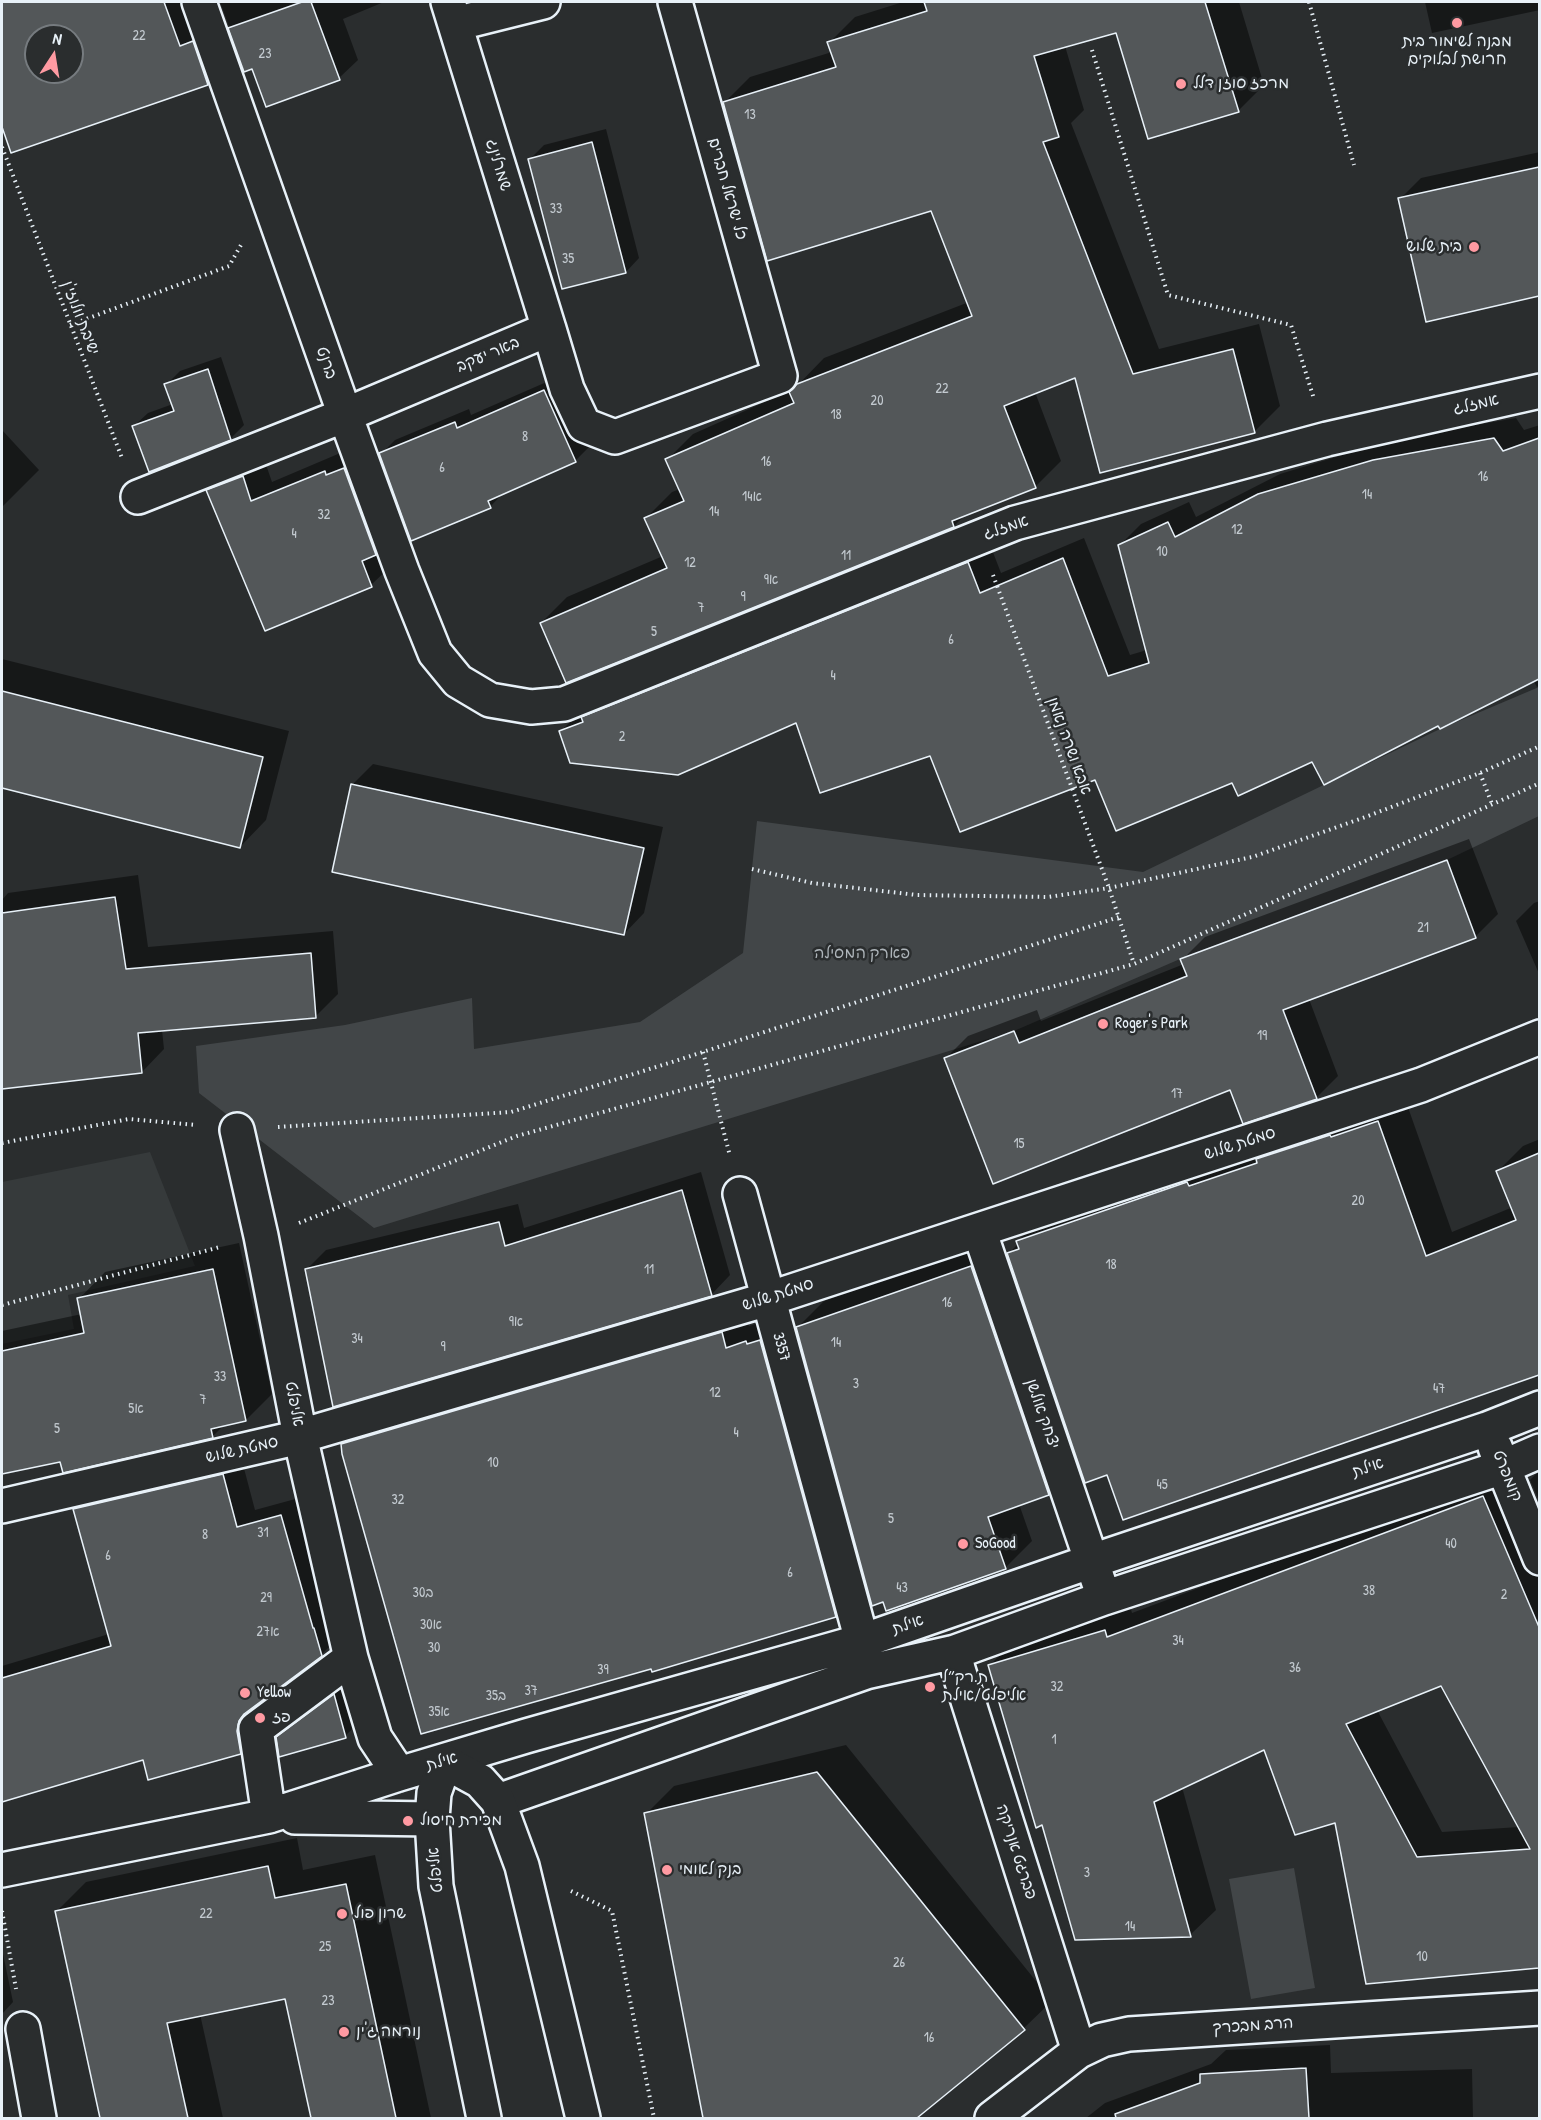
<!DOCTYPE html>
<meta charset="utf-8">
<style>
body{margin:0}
#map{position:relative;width:1541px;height:2120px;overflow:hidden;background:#2a2d2e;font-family:"Patrick Hand",sans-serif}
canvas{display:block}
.frame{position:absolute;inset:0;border:3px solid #e8f1f8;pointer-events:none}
.north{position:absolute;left:24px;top:24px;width:60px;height:60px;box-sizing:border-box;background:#2a2d2e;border:2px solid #767b7f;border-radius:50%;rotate:12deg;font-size:16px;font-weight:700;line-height:24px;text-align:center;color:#e8f1f8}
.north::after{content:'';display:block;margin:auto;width:21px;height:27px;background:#ff9aa2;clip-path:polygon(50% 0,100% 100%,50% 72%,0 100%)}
</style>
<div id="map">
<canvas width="1541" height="2120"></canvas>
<div class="frame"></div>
<div class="north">N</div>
</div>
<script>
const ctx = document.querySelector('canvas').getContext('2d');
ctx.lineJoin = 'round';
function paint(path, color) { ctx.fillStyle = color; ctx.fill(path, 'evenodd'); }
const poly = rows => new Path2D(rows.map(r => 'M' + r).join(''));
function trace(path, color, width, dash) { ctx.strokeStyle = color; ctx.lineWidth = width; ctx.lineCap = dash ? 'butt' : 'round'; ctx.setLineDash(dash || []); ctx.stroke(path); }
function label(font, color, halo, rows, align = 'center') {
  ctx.font = font + ' "Patrick Hand","Playpen Sans Hebrew",sans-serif'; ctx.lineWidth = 5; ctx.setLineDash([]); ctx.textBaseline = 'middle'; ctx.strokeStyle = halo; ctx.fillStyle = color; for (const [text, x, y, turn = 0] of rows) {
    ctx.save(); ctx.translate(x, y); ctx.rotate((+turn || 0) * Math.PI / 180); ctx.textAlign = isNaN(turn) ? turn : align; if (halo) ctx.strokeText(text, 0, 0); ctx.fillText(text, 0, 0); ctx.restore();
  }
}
paint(poly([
 [150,1152,195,1266,68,1295,74,1329,2,1344,2,1182]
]), '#363a3b');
paint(poly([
 [1539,687,1539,816,1447,860,1180,959,1014,1031,374,1228,199,1093,196,1046,345,1025,472,998,474,1049,640,1022,743,953,757,821,1143,872,1440,729],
 [1294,1868,1315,1988,1251,1999,1229,1879]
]), '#424648');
paint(poly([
 [2,2,204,2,226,65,207,83,12,152,2,122],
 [36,36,72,36,72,72,36,72],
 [220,2,384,2,343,19,358,60,339,78,253,67,245,70],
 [903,2,1239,2,1264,85,1238,111,1117,31,1065,46,1084,110,1071,123,1159,349,1259,324,1280,406,1254,432,1076,376,1035,392,1061,461,1035,487,966,514,954,526,541,623,567,597,663,556,646,518,672,492,680,489,667,460,693,434,794,389,824,358,969,302,932,209,724,103,750,77,832,52,829,43,855,17],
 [1425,2,1540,2,1540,10,1432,33],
 [606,129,639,258,626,272,530,159,544,145],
 [1540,152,1540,295,1427,320,1400,199,1421,178],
 [221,357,244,425,230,439,134,426,148,413,173,404,166,385,180,371],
 [558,377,589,447,575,461,504,492,490,507,381,454,395,440,469,409,471,415],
 [1516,418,1524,430,1540,425,1540,685,1537,687,1533,680,1313,760,1233,781,1095,778,931,754,797,721,560,732,582,710,989,542,1001,573,1084,538,1130,655,1147,650,1120,545,1141,524,1189,502,1196,517,1280,474,1395,439],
 [2,430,39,470,2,507],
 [345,451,392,565,371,585,207,491,228,470,263,456,272,482],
 [2,659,289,731,266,820,240,847,2,787],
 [373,764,663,827,644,913,624,934,352,785],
 [1469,839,1498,914,1475,937,1309,999,1338,1076,1316,1098,945,1059,968,1036,1037,1010,1041,1021,1184,964,1182,960,1205,937],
 [138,875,148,947,333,931,338,994,316,1016,162,1030,164,1049,142,1072,2,1088,2,900,8,893],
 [1540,901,1540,976,1516,921,1534,903],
 [1404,1096,1452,1232,1513,1207,1498,1171,1523,1146,1540,1139,1540,1376,1536,1378,1535,1375,1108,1473,1008,1254,1019,1243,1018,1241,1043,1216],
 [701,1172,730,1275,711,1295,306,1270,326,1250,518,1204,524,1228],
 [998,1240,1075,1468,1049,1494,1019,1504,1032,1541,1005,1568,797,1328,824,1301],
 [239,1243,272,1394,246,1420,225,1424,213,1436,64,1471,61,1460,2,1473,2,1331,82,1314,79,1299,105,1272],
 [744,1310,749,1326,769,1320,858,1593,835,1615,652,1667,342,1444,365,1421],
 [241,1457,255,1510,299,1498,340,1636,321,1655,256,1704,255,1712,258,1734,240,1753,144,1758,2,1801,2,1666,109,1634,75,1509,93,1491],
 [1519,1468,1540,1519,1540,1966,1367,1983,1337,1821,1265,1748,1182,1787,1216,1910,1190,1935,1043,1823,989,1666,1015,1640,1130,1606,1132,1613],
 [1441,1685,1519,1827,1442,1832,1377,1710],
 [1540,1470,1540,1503,1530,1480],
 [354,1676,366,1716,345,1736,278,1738,299,1717],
 [846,1745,1052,2001,1024,2028,914,2118,705,2118,646,1814,674,1786],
 [297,1838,303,1870,375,1855,431,2118,312,2118,286,1997,200,2014,223,2118,102,2118,57,1911,86,1882],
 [2,1949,13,2002,2,2014],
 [1330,2045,1331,2073,1472,2069,1473,2118,1086,2118,1105,2103,1211,2064,1226,2050]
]), '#0007');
const building = poly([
 [2,2,164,2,180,46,193,41,208,85,11,153,2,127,2,2],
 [36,36,72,36,72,72,36,72,36,36],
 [302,2,311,2,340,80,266,107,252,69,244,72,228,28,302,2],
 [924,2,1205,2,1239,112,1148,139,1116,33,1034,56,1059,137,1043,142,1133,374,1233,349,1255,433,1100,473,1075,378,1004,406,1036,488,952,521,954,527,566,683,540,623,667,568,644,518,684,501,665,459,794,403,789,392,797,384,972,316,931,211,767,261,723,102,836,67,827,42,927,11,924,2],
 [592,142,626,273,562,289,528,159,592,142],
 [1539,167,1539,296,1426,322,1398,198,1539,167],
 [208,369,231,440,149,472,132,426,174,411,164,384,208,369],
 [544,390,576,462,488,501,491,508,411,541,379,453,455,422,457,428,544,390],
 [1494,438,1503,451,1539,438,1539,679,1440,729,1438,726,1324,785,1312,762,1238,796,1232,783,1116,831,1095,780,960,832,930,756,820,793,796,723,678,775,570,763,559,731,583,722,581,717,968,562,980,593,1063,558,1108,676,1149,663,1118,545,1168,522,1175,537,1258,494,1373,460,1494,438],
 [344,468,376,555,362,561,372,587,265,631,206,490,243,476,251,501,325,471,326,475,344,468],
 [2,691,263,757,240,848,2,788,2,691],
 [351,784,644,848,624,935,332,872,351,784],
 [1447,860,1476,938,1283,1010,1317,1099,1243,1124,1230,1090,993,1184,944,1058,1014,1031,1019,1043,1187,976,1180,959,1447,860],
 [115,897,126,969,311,953,316,1018,138,1033,142,1073,2,1089,2,913,115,897],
 [1378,1121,1426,1256,1516,1220,1496,1171,1539,1153,1539,1375,1123,1520,1107,1475,1085,1483,1007,1253,1019,1249,1016,1241,1187,1182,1189,1186,1257,1163,1256,1159,1330,1135,1331,1137,1378,1121],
 [682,1190,712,1296,333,1407,305,1269,499,1222,505,1246,682,1190],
 [971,1266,1049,1495,988,1517,1006,1569,886,1611,883,1602,872,1606,796,1327,971,1266],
 [213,1269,246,1421,211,1429,213,1438,63,1473,60,1462,2,1474,2,1351,84,1333,77,1298,213,1269],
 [722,1332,726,1348,746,1341,747,1344,760,1340,836,1617,652,1672,651,1669,421,1734,342,1454,341,1444,722,1332],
 [223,1474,237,1527,281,1515,313,1628,314,1628,322,1656,244,1714,239,1721,237,1731,241,1754,148,1780,143,1760,2,1802,2,1678,111,1646,73,1509,223,1474],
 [1483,1496,1539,1627,1539,1968,1366,1984,1335,1823,1295,1835,1264,1750,1154,1802,1191,1937,1075,1940,1042,1825,1036,1828,988,1665,1105,1630,1107,1637,1483,1496],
 [1441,1686,1530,1849,1417,1857,1346,1724,1441,1686],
 [334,1694,346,1738,279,1757,276,1737,334,1694],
 [817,1772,1025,2030,917,2118,703,2118,644,1813,817,1772],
 [268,1866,275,1898,346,1884,396,2118,311,2118,285,1999,167,2023,188,2118,100,2118,55,1911,268,1866],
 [1306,2068,1309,2118,1116,2118,1115,2114,1200,2083,1200,2074,1306,2068]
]);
paint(building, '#535759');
trace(building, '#e8f1f8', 1.5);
const minor = poly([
 [199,2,345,415,402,571,435,653,458,681,490,700,531,707,564,704,1015,523,1327,439,1540,391],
 [448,2,549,329],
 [455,24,543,2],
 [138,497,345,415,549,329,567,389,584,425,615,437,780,376,675,2],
 [237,1130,261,1236,300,1436,351,1658,375,1738,399,1774],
 [740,1194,862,1641],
 [979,1230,1099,1583],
 [1495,1447,1540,1558],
 [2,1506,287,1440,768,1299,1421,1085,1540,1037],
 [955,1652,958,1669,1079,2051],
 [498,1801,866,1672,955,1652,1104,1598,1503,1467,1540,1451],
 [269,1816,256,1729,351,1658],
 [295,1817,432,1819],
 [2,1870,269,1816,399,1774,526,1736,862,1641,1092,1561,1487,1429,1540,1408],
 [23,2029,39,2118],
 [992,2118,1079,2051,1102,2040,1129,2034,1540,2008]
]);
const major = poly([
 [484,2118,436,1886,432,1819,434,1793,445,1762,480,1781,498,1801,522,1866,583,2118]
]);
trace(minor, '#e8f1f8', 38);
trace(major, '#e8f1f8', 38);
trace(poly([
 [1309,2,1354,165],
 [1092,50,1168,295,1291,325,1314,399],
 [2,147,122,458],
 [70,325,229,266,241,245],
 [993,575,1109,888,1134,964],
 [1480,773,1492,804],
 [752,869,812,883,917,895,1048,897,1109,888,1252,857,1368,816,1480,773,1540,746],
 [703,1052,730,1156],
 [278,1127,511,1112,669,1063,1119,917],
 [2,1143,129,1119,196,1125],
 [299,1223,517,1136,1134,964,1540,783],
 [2,1305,220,1247],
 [571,1891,612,1911,654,2118],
 [2,1911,16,1989]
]), '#e8f1f8', 4, [1.5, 4.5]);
trace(minor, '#2a2d2e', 33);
trace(major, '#2a2d2e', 33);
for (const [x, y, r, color] of [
 [1457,23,6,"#ff9aa2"],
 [1181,84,6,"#ff9aa2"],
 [1474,247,6,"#ff9aa2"],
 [1103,1024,6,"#ff9aa2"],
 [963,1544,6,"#ff9aa2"],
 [930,1687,6,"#ff9aa2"],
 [245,1693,6,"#ff9aa2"],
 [260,1718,6,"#ff9aa2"],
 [408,1821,6,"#ff9aa2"],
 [667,1870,6,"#ff9aa2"],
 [342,1914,6,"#ff9aa2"],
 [344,2032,6,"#ff9aa2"]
]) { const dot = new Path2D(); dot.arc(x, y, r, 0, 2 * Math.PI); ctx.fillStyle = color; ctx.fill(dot); trace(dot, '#2a2d2e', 2); }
label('14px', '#c3cad0', null, [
 ["22",139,36],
 ["23",265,54],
 ["13",750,115],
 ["33",556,209],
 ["35",568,259],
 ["22",942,389],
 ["20",877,401],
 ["18",836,415],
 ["8",525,437],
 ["16",766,462],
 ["6",442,468],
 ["16",1483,477],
 ["14",1367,495],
 ["14א",752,497],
 ["14",714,512],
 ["32",324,515],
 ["12",1237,530],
 ["4",294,534],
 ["10",1162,552],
 ["11",846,556],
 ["12",690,563],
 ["9א",771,580],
 ["9",743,597],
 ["7",701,608],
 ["5",654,632],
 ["6",951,640],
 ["4",833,676],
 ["2",622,737],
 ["21",1423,928],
 ["19",1262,1036],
 ["17",1177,1094],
 ["15",1019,1144],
 ["20",1358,1201],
 ["18",1111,1265],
 ["11",649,1270],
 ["16",947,1303],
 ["9א",516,1322],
 ["34",357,1339],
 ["14",836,1343],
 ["9",443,1347],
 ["33",220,1377],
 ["3",856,1384],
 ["47",1439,1389],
 ["12",715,1393],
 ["7",203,1400],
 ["5א",136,1409],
 ["5",57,1429],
 ["4",736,1433],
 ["10",493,1463],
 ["45",1162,1485],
 ["32",398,1500],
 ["5",891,1519],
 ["31",263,1533],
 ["8",205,1535],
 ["40",1451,1544],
 ["6",108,1556],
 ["6",790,1573],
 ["43",902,1588],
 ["38",1369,1591],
 ["30ב",423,1593],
 ["2",1504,1595],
 ["29",266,1598],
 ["30א",431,1625],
 ["27א",268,1632],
 ["34",1178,1641],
 ["30",434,1648],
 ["36",1295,1668],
 ["39",603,1670],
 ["32",1057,1687],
 ["37",531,1691],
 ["35ב",496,1696],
 ["35א",439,1712],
 ["1",1054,1740],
 ["3",1087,1873],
 ["22",206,1914],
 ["14",1130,1927],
 ["25",325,1947],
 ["10",1422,1957],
 ["26",899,1963],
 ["23",328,2001],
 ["16",929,2038]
]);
label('16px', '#e8f1f8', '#2a2d2e', [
 ["מבנה לשימור בית",1457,42,"center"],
 ["חרושת לבלוקים",1457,60,"center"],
 ["מרכז סוזן דלל",1193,84],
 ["בית שלוש",1462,247,"right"],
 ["Roger's Park",1115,1024],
 ["SoGood",975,1544],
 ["ת.רק״ל",942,1678],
 ["אליפלט/אילת",942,1696],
 ["Yellow",257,1693],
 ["פז",272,1718],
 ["מכירת חיסול",420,1821],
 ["בנק לאומי",679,1870],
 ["שרון פול",354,1914],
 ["נורמה ג'ין",356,2032]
], 'left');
label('16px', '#e8f1f8', '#2a2d2e', [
 ["שמרלינג",498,165,73],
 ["כל ישראל חברים",727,189,74],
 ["ישיבת וולוזי'ן",80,318,69],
 ["באר יעקב",488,355,-23],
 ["ברנט",326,363,71],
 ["אמזלג",1476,405,-13],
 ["אמזלג",1006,528,-19],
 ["אבא ושרה נאמן",1069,746,70],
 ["סמטת שלוש",1240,1144,-18],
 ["סמטת שלוש",778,1295,-18],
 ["3357",781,1347,74],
 ["אליפלט",294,1404,79],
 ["יצחק אולשן",1042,1414,71],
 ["סמטת שלוש",242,1450,-13],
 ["אילת",1368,1468,-19],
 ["קומפרט",1507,1476,68],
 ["אילת",908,1625,-19],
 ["אילת",442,1762,-16],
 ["פברגט אנריקה",1016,1852,72],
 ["אליפלט",436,1870,-96],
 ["הרב מבכרך",1253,2026,-4]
]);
label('16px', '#aeb5ba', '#2a2d2e', [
 ["פארק המסילה",862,954]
]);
</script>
